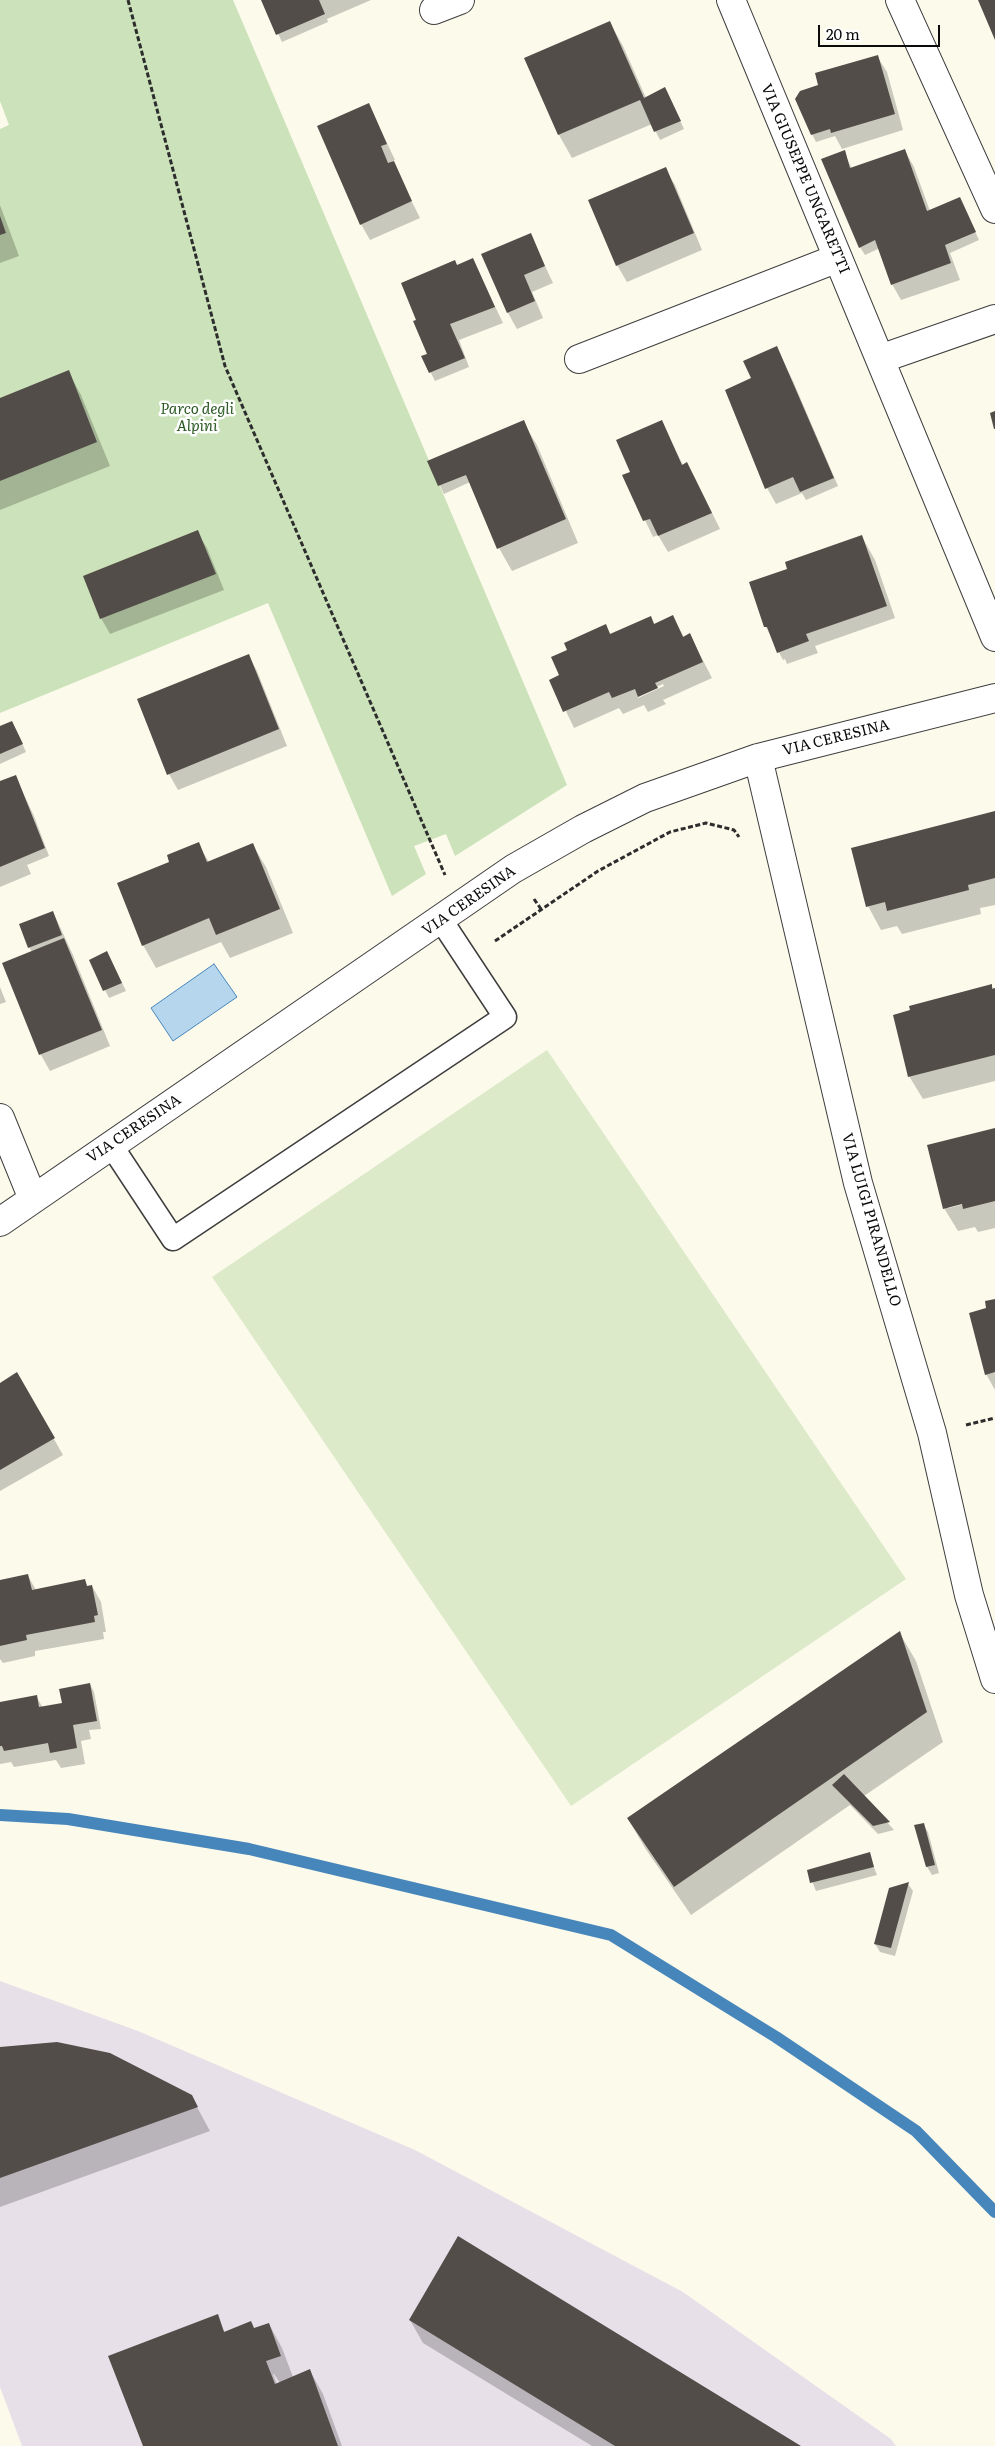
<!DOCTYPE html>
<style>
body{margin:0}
#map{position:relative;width:995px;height:2446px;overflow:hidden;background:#fcfaeb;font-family:Literata,serif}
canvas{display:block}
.scale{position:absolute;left:818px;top:25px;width:122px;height:22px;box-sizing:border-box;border:2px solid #0b0b0b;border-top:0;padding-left:6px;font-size:15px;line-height:18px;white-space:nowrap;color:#0b0b0b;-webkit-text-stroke:4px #fff;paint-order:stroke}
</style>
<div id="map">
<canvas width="995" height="2446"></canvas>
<div class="scale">20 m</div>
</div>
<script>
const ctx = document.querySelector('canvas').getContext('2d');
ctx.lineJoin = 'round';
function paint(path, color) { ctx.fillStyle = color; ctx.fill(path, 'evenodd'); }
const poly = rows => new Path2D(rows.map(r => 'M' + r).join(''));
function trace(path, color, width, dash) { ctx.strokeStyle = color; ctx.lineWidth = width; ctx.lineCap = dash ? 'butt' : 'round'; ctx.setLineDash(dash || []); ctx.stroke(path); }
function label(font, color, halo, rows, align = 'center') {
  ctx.font = font + ' Literata,serif'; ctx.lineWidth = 5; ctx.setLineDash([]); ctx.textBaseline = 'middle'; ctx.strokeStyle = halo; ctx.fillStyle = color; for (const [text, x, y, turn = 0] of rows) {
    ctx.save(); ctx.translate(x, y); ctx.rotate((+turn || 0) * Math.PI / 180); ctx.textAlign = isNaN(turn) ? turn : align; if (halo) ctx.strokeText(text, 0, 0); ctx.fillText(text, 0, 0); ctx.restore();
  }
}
paint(poly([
 [0,1981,138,2031,415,2150,683,2292,891,2439,896,2446,22,2446,0,2387]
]), '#e8e0e9');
paint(poly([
 [0,0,233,0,567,785,455,856,446,834,414,846,426,874,392,896,268,603,0,713,0,129,9,125,0,101]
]), '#cce2ba');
paint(poly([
 [547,1050,906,1579,571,1806,212,1277]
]), '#ddeaca');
const water = poly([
 [214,964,237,997,173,1041,151,1008,214,964]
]);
paint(water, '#b6d6ed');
trace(water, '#4786bb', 1);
paint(poly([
 [262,0,371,0,327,19,328,22,282,42],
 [610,23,623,46,646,98,665,88,684,129,660,140,652,124,572,158,559,135,526,59],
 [877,56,887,72,903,130,842,149,835,136,816,142,812,134,820,86],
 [369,105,395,160,392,162,420,218,370,240,361,224],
 [905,151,914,167,930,211,960,199,979,240,950,253,960,280,901,300,892,284,880,248,865,255,860,247,844,152,852,169],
 [665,169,675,185,702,250,627,282,617,265,590,200],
 [0,205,19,256,0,263],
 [530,234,553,283,532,292,543,318,517,329,508,313],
 [473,260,503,323,459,340,469,367,435,381,423,357,429,361,418,320,457,266],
 [776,347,793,381,838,486,806,500,802,493,776,504,767,488,753,379],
 [68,371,81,395,110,466,0,510,0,399],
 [661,421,683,465,687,464,696,480,720,529,668,552,658,535,653,537,624,476,631,473],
 [523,422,537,445,578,543,512,571,499,548,470,482,444,494,429,462],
 [197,532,207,548,224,590,110,634,101,618],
 [862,537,875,560,895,618,815,646,818,653,787,664,785,659,783,660,766,627,788,569],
 [650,617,655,625,673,617,684,637,690,635,712,678,663,700,666,704,648,712,644,705,623,714,619,708,574,728,551,680,561,676,568,650,606,626,611,635],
 [663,684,664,686,638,698,638,696],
 [248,655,257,671,287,746,178,790,169,774],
 [0,727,16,730,26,752,0,764],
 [15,776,34,816,49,856,27,865,31,874,0,887,0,783],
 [995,813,995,905,980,908,981,914,902,934,897,926,881,930,868,906],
 [198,844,209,862,252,844,266,867,293,933,230,958,221,942,156,968,143,945,171,863],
 [53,912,73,955,110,1046,50,1071,41,1055,4,964,32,952,29,947],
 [107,952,126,991,109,998,90,960],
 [991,986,995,989,995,1081,923,1099,909,1076,912,1011],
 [0,987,6,1002,0,1004],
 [995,1129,995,1228,978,1232,975,1227,958,1231,944,1208],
 [968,1203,949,1208,949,1206],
 [995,1300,995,1390,986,1374,988,1309],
 [17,1374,63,1455,0,1491,0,1384],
 [28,1576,36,1590,84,1581,88,1587,92,1586,101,1602,106,1632,103,1632,104,1639,35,1651,35,1656,3,1663,0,1659,0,1581],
 [899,1632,916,1661,943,1742,864,1796,894,1830,878,1834,850,1805,691,1915,645,1848,628,1819],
 [90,1684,94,1692,101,1729,89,1730,91,1739,81,1741,85,1764,61,1768,56,1760,14,1767,11,1762,0,1764,0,1703,36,1696,43,1708,63,1704],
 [923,1824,928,1832,939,1873,932,1875,927,1867],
 [869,1854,877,1875,816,1891,808,1871],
 [908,1884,913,1891,895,1956,880,1952,875,1944],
 [0,2048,191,2096,210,2131,0,2207],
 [217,2315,225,2333,254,2329,269,2324,282,2348,293,2377,310,2371,323,2394,342,2446,144,2446],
 [273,2374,274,2374,280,2383,277,2384],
 [410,2320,799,2446,592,2446,423,2343]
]), '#0003');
trace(poly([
 [0,1815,68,1819,249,1849,611,1935,776,2037,916,2131,995,2212]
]), '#4786bb', 12);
paint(poly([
 [261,0,319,0,325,14,276,35],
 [978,0,995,0,995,40],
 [610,21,644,98,665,87,681,121,654,132,640,100,558,135,524,58],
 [878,55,895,114,831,133,830,129,811,135,795,99,800,91,818,85,815,73],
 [369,103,387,144,381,146,388,163,394,161,412,201,360,225,317,126],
 [905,149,927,211,960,197,976,232,945,245,951,263,891,285,875,240,859,248,821,159,845,150,850,168],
 [666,167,694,233,616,266,588,200],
 [0,216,6,233,0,235],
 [531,233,545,266,524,275,535,301,507,313,481,254],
 [473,258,495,307,450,324,465,358,429,373,421,356,427,354,413,321,416,320,401,283,455,260,457,265],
 [777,346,834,478,800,492,793,477,765,489,725,390,751,378,743,361],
 [69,370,97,442,0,481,0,398],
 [995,411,995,429,994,429,990,413],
 [524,420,566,519,497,549,466,475,438,486,427,461],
 [662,420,682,465,687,462,712,513,658,536,650,519,643,521,622,475,630,472,616,440],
 [198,530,216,574,100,619,83,576],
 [862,535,887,606,806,634,809,641,777,653,767,627,764,627,749,582,787,569,785,562],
 [673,615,683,637,690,633,703,662,655,683,658,688,638,697,635,689,612,698,609,692,563,712,549,680,559,675,551,657,567,650,564,643,606,624,610,634,651,616,654,624],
 [249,654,279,729,167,775,137,699],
 [12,721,23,744,0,754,0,726],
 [16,775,45,848,0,867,0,781],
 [995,811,995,878,968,885,969,890,887,911,885,902,866,907,851,848],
 [199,842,207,862,253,843,280,909,216,935,209,918,142,946,117,883,169,862,167,855],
 [53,911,62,935,28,948,19,924],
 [64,938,102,1030,39,1055,2,963],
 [107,951,122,983,103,991,89,960],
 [992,984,992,989,995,988,995,1055,908,1077,893,1015,910,1010,909,1006],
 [995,1128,995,1201,963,1209,962,1204,943,1209,927,1145],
 [995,1299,995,1372,985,1375,969,1313,986,1308,985,1301],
 [17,1372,55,1438,0,1470,0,1383],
 [28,1574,32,1590,85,1579,87,1586,92,1585,98,1615,94,1616,95,1622,26,1635,27,1640,0,1646,0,1580],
 [900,1631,927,1712,674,1887,627,1818],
 [90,1683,97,1721,73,1725,77,1748,50,1753,48,1743,4,1751,2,1746,0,1746,0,1702,37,1695,39,1707,62,1703,59,1689],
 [844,1774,890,1822,873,1826,832,1785],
 [924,1823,935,1865,926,1867,914,1825],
 [870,1852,874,1867,810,1883,807,1870],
 [909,1882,891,1948,874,1944,889,1888],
 [57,2042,110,2053,192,2095,198,2107,0,2178,0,2047],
 [458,2236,801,2446,615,2446,409,2320],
 [218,2314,224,2332,251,2321,254,2328,269,2323,281,2356,266,2361,275,2384,310,2369,338,2446,143,2446,108,2356]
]), '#524d49');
const service = poly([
 [111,1145,173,1239,505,1017,441,920]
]);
const minor = poly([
 [731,0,995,637],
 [900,0,995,209],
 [434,10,460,0],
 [579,359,838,258],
 [880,359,995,319],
 [758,758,858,1183,932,1433,969,1595,995,1679],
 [0,1118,33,1199],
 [0,1222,513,869,583,829,645,798,758,758,995,698]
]);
trace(service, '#3e3e3e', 25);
trace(minor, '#3e3e3e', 30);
trace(poly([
 [128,0,225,366,445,875],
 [534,899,541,909],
 [495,941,598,871,670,832,706,823,734,830,739,837],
 [966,1425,995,1418]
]), '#2d2d2d', 3, [5, 2.5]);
trace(service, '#fff', 22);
trace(minor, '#fff', 28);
label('15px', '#0b0b0b', '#fff', [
 ["VIA GIUSEPPE UNGARETTI",805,179,67],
 ["VIA CERESINA",836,738,-14],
 ["VIA CERESINA",469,901,-35],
 ["VIA CERESINA",134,1129,-34],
 ["VIA LUIGI PIRANDELLO",871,1220,74]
]);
label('italic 15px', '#2c5924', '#fff', [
 ["Parco degli",197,410],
 ["Alpini",197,427]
]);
</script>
